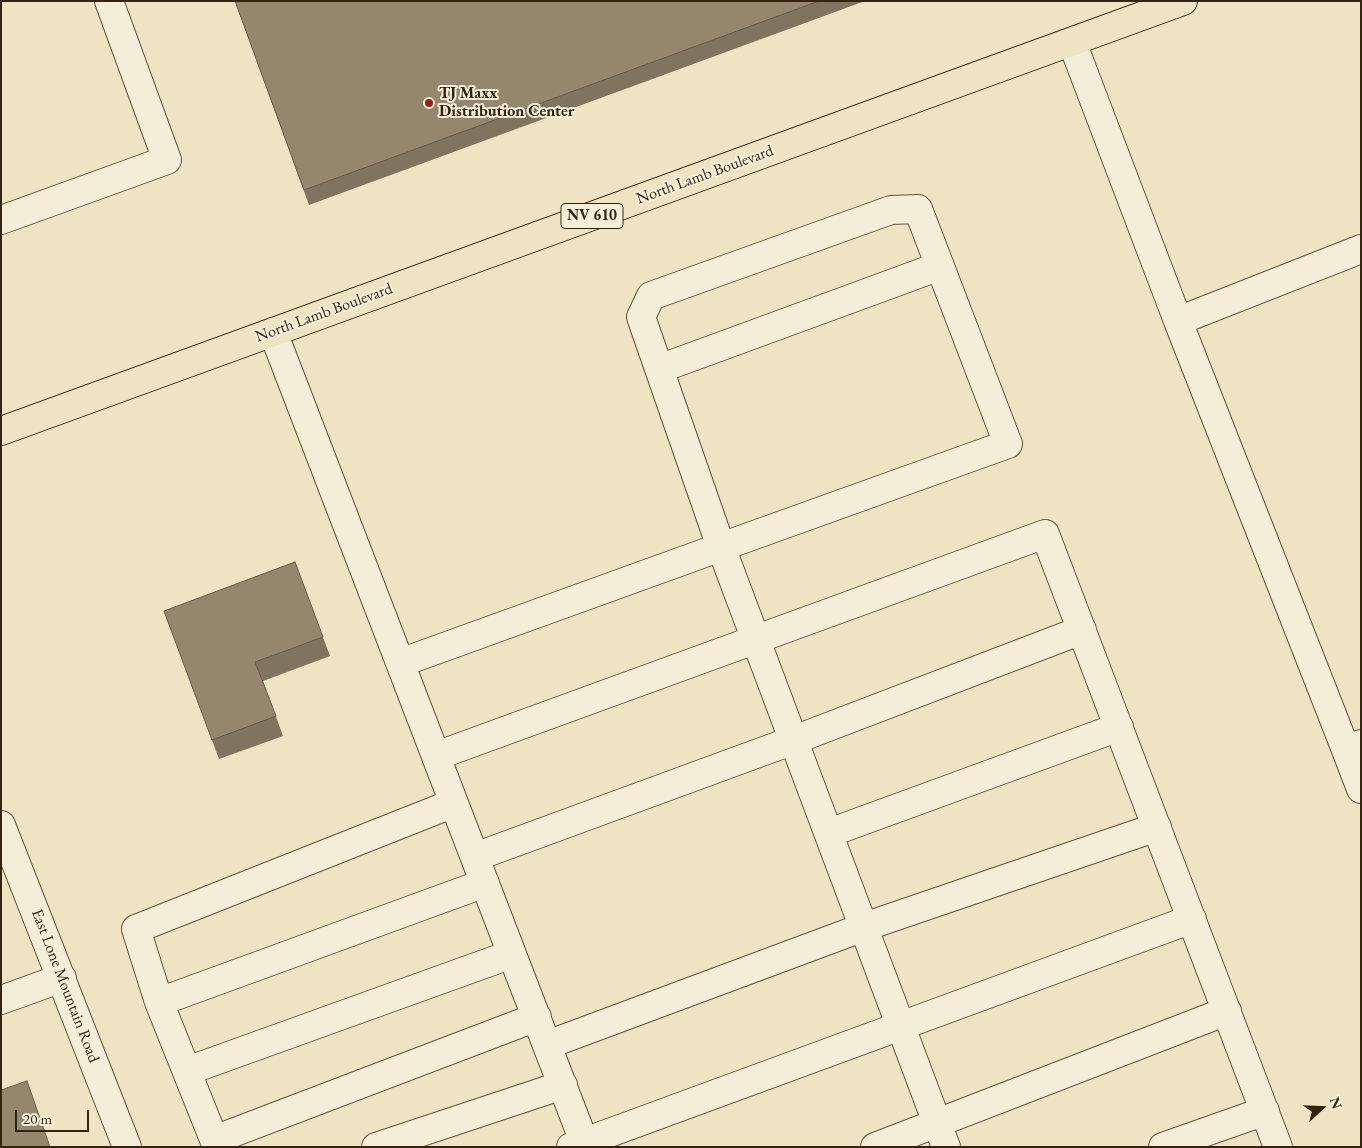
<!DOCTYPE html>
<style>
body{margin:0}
#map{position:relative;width:1362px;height:1148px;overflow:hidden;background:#eee3c2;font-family:"EB Garamond",serif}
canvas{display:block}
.frame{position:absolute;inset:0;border:2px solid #332410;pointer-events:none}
.north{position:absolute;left:1297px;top:1083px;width:50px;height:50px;-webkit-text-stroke:4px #f4edd7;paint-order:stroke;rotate:70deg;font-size:14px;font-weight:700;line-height:20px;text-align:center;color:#332410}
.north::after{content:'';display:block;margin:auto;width:18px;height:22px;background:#332410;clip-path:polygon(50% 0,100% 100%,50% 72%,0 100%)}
.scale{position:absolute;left:15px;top:1110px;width:74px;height:22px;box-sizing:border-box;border:2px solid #332410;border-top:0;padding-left:6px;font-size:15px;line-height:18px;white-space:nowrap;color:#332410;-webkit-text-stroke:4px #f4edd7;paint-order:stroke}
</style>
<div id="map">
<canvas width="1362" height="1148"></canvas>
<div class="frame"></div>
<div class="north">N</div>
<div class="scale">20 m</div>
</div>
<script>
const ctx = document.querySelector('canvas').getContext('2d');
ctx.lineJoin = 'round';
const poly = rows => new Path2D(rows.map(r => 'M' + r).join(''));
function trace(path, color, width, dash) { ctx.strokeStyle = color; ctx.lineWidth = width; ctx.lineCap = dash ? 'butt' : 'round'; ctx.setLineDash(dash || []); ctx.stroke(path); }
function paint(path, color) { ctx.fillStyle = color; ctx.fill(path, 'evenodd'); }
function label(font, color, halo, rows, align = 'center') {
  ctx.font = font + ' "EB Garamond",serif'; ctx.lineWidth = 4; ctx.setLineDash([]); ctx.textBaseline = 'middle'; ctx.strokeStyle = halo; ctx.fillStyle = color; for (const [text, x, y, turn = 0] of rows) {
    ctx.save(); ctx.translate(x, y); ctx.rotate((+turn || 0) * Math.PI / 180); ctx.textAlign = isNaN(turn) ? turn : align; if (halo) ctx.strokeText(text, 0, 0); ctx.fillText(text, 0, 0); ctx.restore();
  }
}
const minor = poly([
 [1072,42,1178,321,1361,249],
 [1,220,167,160,109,1],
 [1178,321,1346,750,1361,744],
 [273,332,586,1147],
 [659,369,940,266],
 [400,663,721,547,1008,444,918,209,891,210,651,296,641,317,721,547,946,1147],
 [1346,750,1361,789],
 [436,756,1045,534,1278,1147],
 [1,825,127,1147],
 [829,833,1119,727],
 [475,857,794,740,1082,630],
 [1,1000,62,978],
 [159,1002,136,929,454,803],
 [547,1045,864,927,1157,827],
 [187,1071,512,954],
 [214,1140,537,1017],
 [217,1147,159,1002,485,883],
 [376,1147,563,1085],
 [571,1147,1192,919],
 [875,1147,1227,1011],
 [1163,1147,1265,1111]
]);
const major = poly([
 [1,431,1183,1]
]);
trace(minor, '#62543c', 30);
trace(major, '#332410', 30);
trace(minor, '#f4edd7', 28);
trace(major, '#eee3c2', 28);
paint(poly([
 [235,1,865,1,309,205],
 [295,562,330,656,263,681,283,736,219,759,164,611]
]), '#7f745e');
const building = poly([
 [235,1,819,1,304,190,235,1],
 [295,562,323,637,255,662,276,716,212,740,164,611,295,562],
 [27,1081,50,1147,1,1147,1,1090,27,1081]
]);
paint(building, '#94876d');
trace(building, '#685e4c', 1);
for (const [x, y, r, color] of [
 [429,103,5,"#8f2418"]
]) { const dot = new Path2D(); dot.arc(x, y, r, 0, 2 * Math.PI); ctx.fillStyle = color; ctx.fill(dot); trace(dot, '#f4edd7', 2); }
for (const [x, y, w] of [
 [592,216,62]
]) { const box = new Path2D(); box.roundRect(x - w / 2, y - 12.5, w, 25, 4); ctx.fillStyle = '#f4edd7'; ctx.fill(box); trace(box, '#332410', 1); }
label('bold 15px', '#332410', null, [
 ["NV 610",592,216]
]);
label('bold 16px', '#332410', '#f4edd7', [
 ["TJ Maxx",439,94],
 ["Distribution Center",439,112]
], 'left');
label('16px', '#332410', '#f4edd7', [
 ["North Lamb Boulevard",705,175,-20],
 ["North Lamb Boulevard",324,313,-20],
 ["East Lone Mountain Road",65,986,69]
]);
</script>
